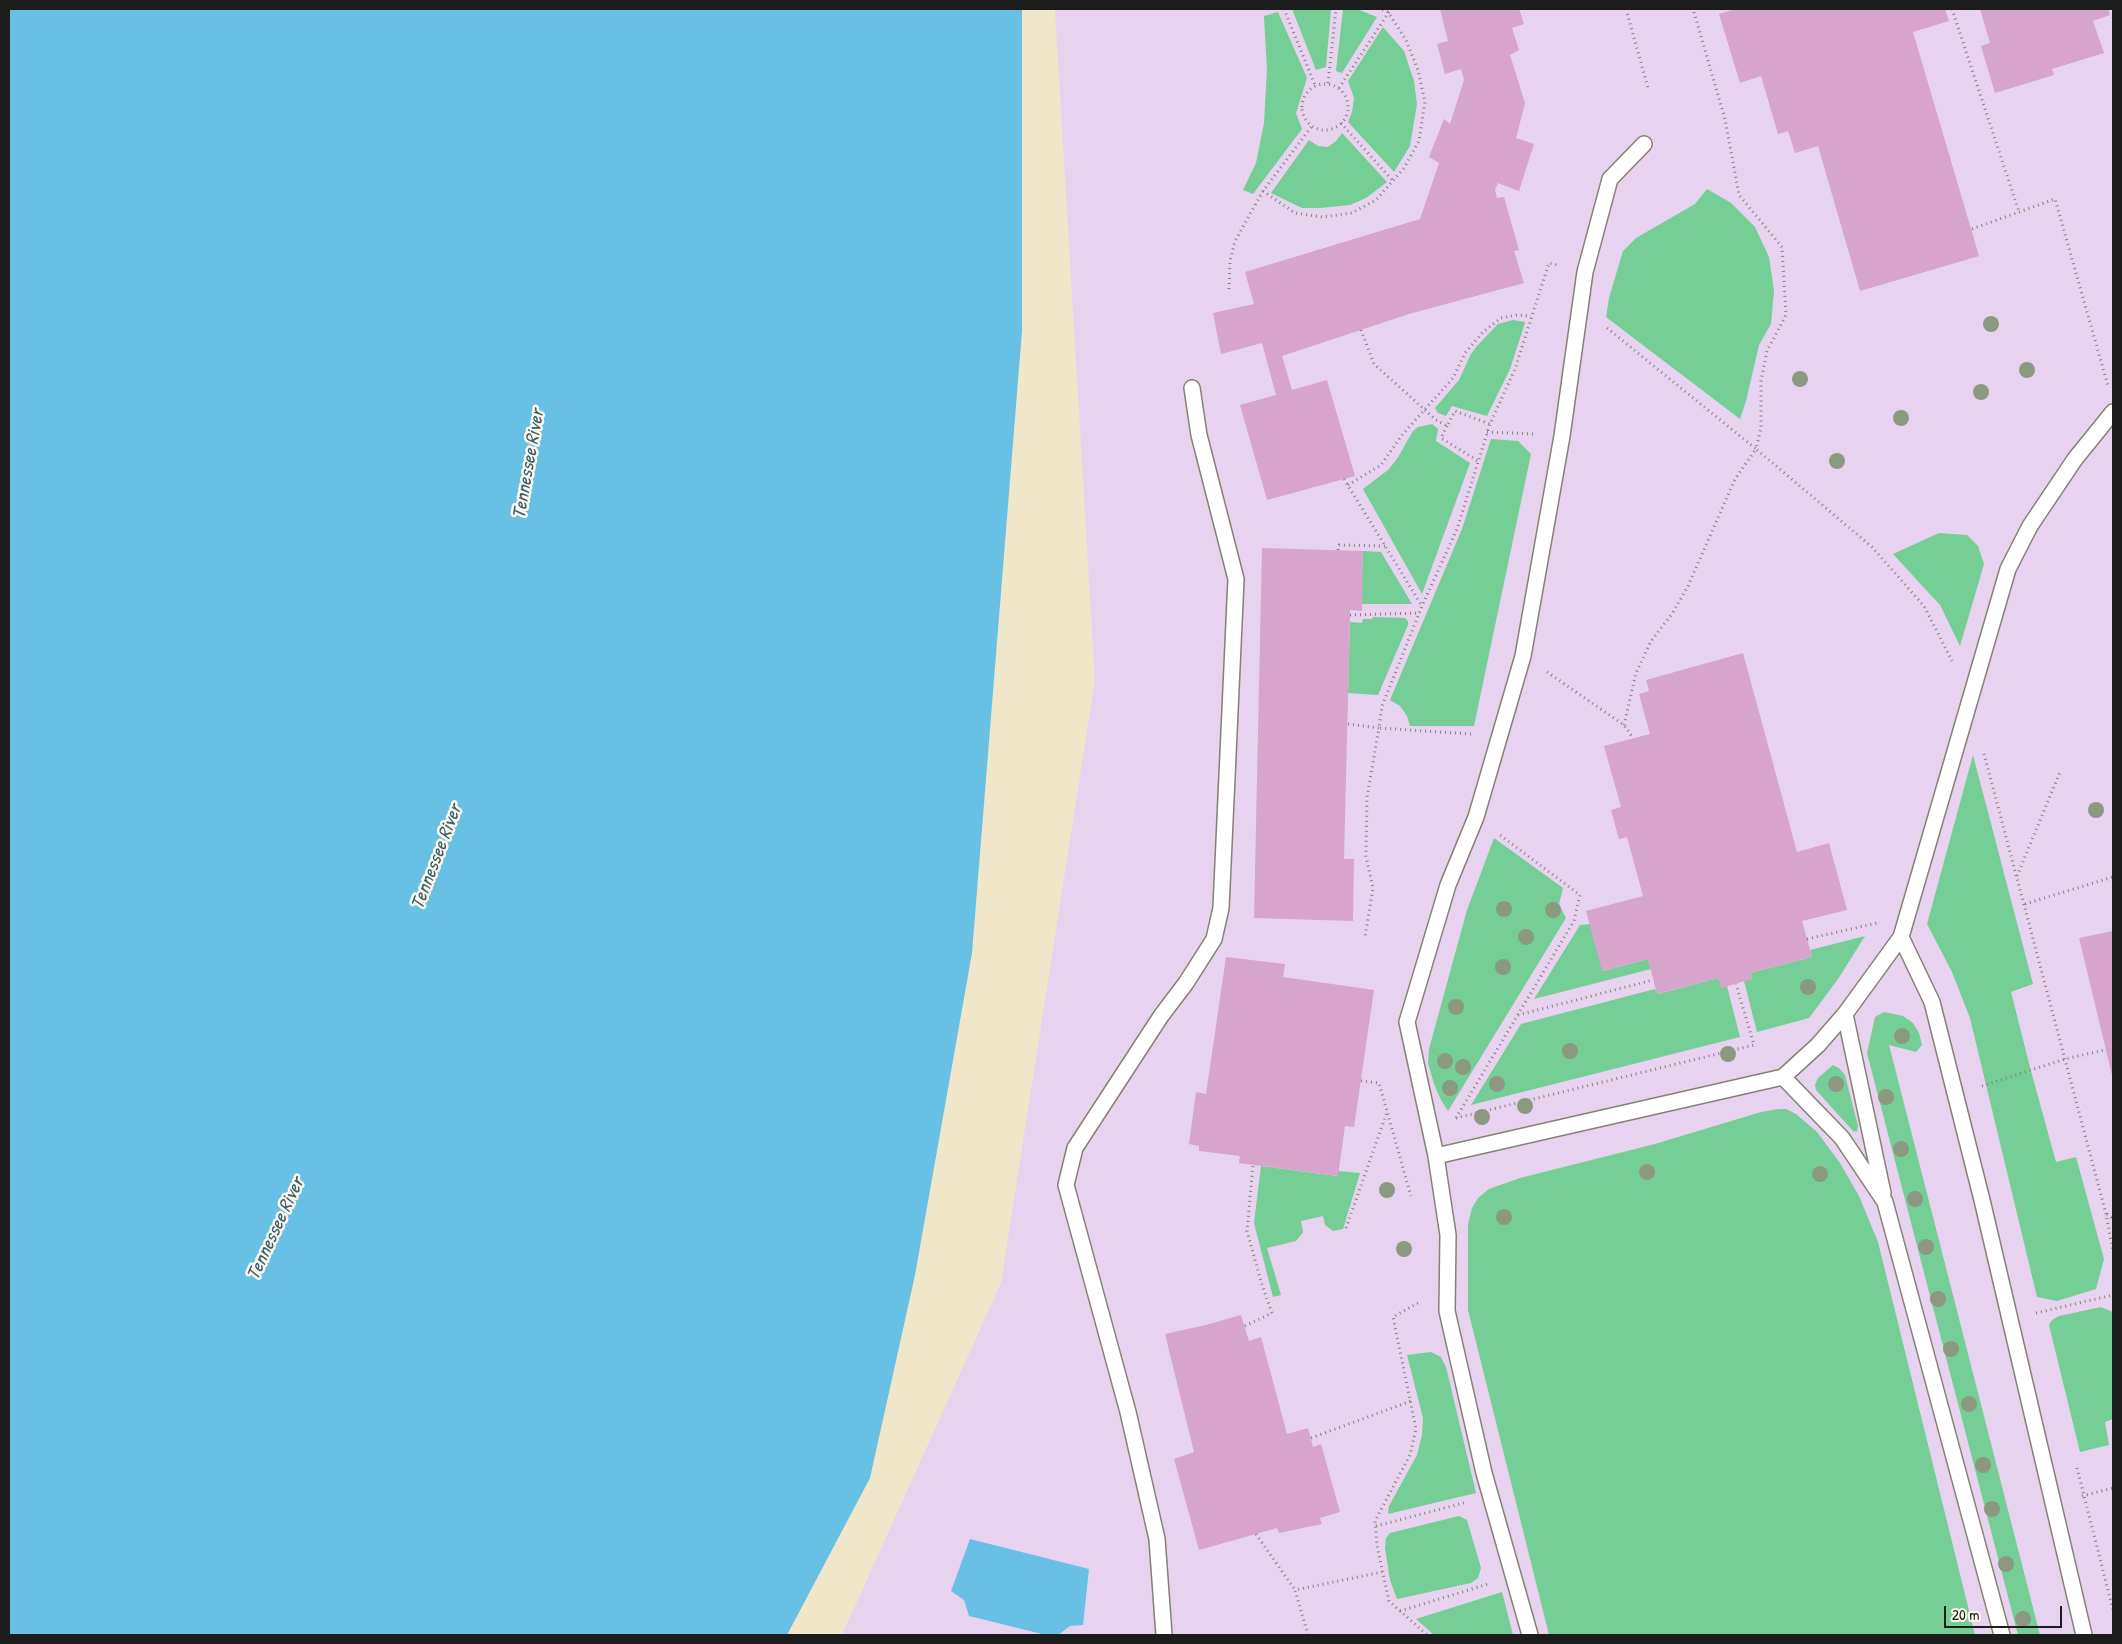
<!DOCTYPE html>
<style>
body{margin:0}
#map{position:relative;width:2122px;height:1644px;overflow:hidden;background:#f0e6ca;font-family:"Patrick Hand",sans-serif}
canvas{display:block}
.frame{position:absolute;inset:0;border:10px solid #1c1c1c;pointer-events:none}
.scale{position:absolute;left:1944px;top:1606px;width:118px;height:22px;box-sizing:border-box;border:2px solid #1c1c1c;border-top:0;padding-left:6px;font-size:15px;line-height:18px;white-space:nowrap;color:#1c1c1c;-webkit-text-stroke:4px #fbf7ec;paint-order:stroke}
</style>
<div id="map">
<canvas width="2122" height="1644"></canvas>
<div class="frame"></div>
<div class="scale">20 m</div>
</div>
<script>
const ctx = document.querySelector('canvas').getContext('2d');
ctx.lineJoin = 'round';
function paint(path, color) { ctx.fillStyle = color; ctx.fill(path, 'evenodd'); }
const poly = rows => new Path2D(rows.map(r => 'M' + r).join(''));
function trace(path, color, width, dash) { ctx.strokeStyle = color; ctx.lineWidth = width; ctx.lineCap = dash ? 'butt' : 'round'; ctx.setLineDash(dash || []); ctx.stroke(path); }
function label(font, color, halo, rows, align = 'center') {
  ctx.font = font + ' "Patrick Hand",sans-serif'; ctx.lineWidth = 5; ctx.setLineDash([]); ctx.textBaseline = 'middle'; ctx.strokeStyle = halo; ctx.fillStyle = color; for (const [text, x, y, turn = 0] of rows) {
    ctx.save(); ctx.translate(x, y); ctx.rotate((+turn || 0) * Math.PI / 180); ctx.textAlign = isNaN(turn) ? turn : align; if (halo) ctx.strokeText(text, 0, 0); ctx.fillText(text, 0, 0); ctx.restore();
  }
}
paint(poly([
 [1055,9,2113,9,2113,1635,842,1635,1001,1283,1095,680]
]), '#e7d2ef');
paint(poly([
 [1292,9,1331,9,1326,67,1316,70],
 [1343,9,1357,9,1377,17,1342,73,1336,71],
 [1278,12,1307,78,1296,113,1302,129,1253,194,1243,190,1256,163,1264,123,1267,70,1264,16],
 [1383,27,1404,51,1414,81,1417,104,1410,146,1394,172,1348,122,1352,112,1354,98,1348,81],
 [1342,133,1387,182,1366,198,1350,205,1320,208,1302,208,1271,193,1309,140,1318,146,1328,147,1336,141],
 [1707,189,1731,203,1755,227,1769,257,1774,291,1771,324,1759,345,1746,401,1740,419,1606,317,1609,298,1623,251,1636,238,1695,204],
 [1513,320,1525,322,1524,326,1510,369,1487,416,1452,406,1446,416,1438,413,1435,408,1459,380,1471,354,1477,346,1498,324],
 [1432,424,1438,429,1436,441,1470,463,1422,594,1363,489,1388,470,1397,459,1413,431,1418,427],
 [1491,439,1518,441,1531,454,1474,726,1410,726,1407,716,1400,706,1390,700,1462,529],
 [1939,533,1967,535,1978,546,1984,564,1960,646,1940,605,1893,554],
 [1363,551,1381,552,1412,604,1361,604],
 [1373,617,1405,618,1408,621,1408,625,1378,695,1348,693,1350,622,1362,623,1363,619,1372,619],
 [1973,755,2033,984,2011,992,2031,1071,2056,1162,2076,1157,2104,1259,2096,1289,2057,1301,2037,1297,1970,1018,1952,972,1927,924],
 [1494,838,1563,888,1559,904,1566,918,1448,1111,1441,1100,1434,1084,1428,1063,1429,1049,1467,910],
 [1590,924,1603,971,1648,959,1651,969,1534,999,1580,925],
 [1865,936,1838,979,1809,1018,1757,1032,1744,981,1752,979,1750,973,1812,957,1810,950],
 [1718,978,1727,986,1740,1037,1471,1105,1521,1024,1655,989,1658,994],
 [1884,1012,1903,1016,1913,1023,1919,1033,1922,1045,1916,1052,1889,1045,2040,1635,2018,1635,1867,1053,1875,1017],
 [1833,1065,1839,1068,1845,1075,1858,1126,1857,1132,1853,1131,1816,1090,1815,1085,1818,1078],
 [1779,1109,1786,1109,1796,1114,1817,1132,1840,1163,1859,1196,1878,1242,1975,1635,1549,1635,1468,1310,1468,1224,1472,1208,1478,1198,1489,1189,1520,1178,1655,1144,1761,1112],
 [1261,1166,1337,1176,1338,1171,1360,1173,1343,1229,1333,1231,1325,1225,1323,1216,1301,1221,1303,1232,1296,1241,1267,1248,1281,1295,1273,1297,1254,1223],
 [2101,1307,2113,1312,2113,1419,2105,1422,2109,1445,2080,1452,2049,1325,2052,1320,2059,1316],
 [1431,1352,1441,1357,1446,1367,1476,1493,1388,1514,1389,1506,1417,1455,1422,1435,1423,1418,1407,1355],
 [1459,1516,1467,1520,1481,1568,1478,1578,1471,1583,1397,1599,1390,1580,1385,1548,1386,1538,1390,1533],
 [1502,1592,1513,1635,1434,1635,1416,1619]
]), '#75ce95');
paint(poly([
 [9,9,1022,9,1022,331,972,953,915,1275,870,1478,787,1635,9,1635],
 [970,1539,1089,1569,1083,1625,1070,1626,1058,1635,1046,1635,969,1616,964,1600,951,1591]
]), '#68c0e5');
paint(poly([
 [1440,9,1519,9,1524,24,1512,28,1519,50,1510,55,1525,103,1516,138,1534,144,1519,191,1498,183,1495,190,1497,198,1504,197,1519,250,1514,251,1524,283,1409,314,1282,356,1292,390,1327,380,1355,476,1267,500,1240,405,1276,395,1262,343,1221,354,1213,313,1254,304,1245,272,1420,219,1439,163,1429,157,1444,119,1450,124,1464,80,1461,69,1445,74,1437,44,1448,41],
 [1736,9,1945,9,1949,21,1913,32,1979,256,1860,291,1818,146,1795,153,1788,131,1778,134,1761,76,1740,83,1719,14],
 [1980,9,2108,9,2110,15,2093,21,2104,53,2052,69,2054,75,1995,93,1981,46,1990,43],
 [1262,548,1363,551,1362,611,1350,610,1350,615,1344,859,1354,859,1353,921,1254,918],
 [1743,653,1797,852,1829,843,1847,910,1802,921,1812,957,1750,973,1752,979,1721,988,1718,978,1657,994,1648,959,1602,971,1586,911,1643,896,1627,837,1619,839,1611,810,1621,807,1604,746,1650,734,1639,694,1649,691,1646,680],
 [2113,931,2113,1079,2079,938],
 [1226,957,1285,964,1283,977,1374,990,1354,1127,1345,1126,1338,1176,1239,1163,1240,1156,1199,1151,1199,1146,1189,1144,1196,1092,1206,1094],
 [1241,1315,1249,1341,1261,1337,1287,1434,1308,1428,1313,1447,1321,1444,1340,1512,1320,1518,1322,1524,1279,1533,1277,1528,1199,1550,1174,1459,1194,1452,1165,1334,1206,1325]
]), '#d7a4cb');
const lane = poly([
 [1901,937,1932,1002,1982,1200,2084,1635],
 [1845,1014,1883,1193],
 [1783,1077,1842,1138,1885,1202,2002,1635],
 [1436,1156,1783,1077,1818,1045,1845,1014,1901,937,2008,569,2030,526,2075,459,2113,412],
 [1164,1635,1157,1539,1128,1412,1066,1185,1075,1148,1161,1016,1186,983,1214,939,1221,908,1236,579,1199,435,1192,388],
 [1530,1635,1484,1473,1447,1311,1448,1235,1436,1156,1407,1022,1448,885,1476,817,1523,656,1562,436,1585,272,1610,179,1644,144]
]);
trace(lane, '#868173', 18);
trace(poly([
 [1284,9,1315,85],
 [1626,9,1648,88],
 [1952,9,2019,212],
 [1328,83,1336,9],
 '1302 107a23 23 0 1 1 46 0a23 23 0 1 1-46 0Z',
 [1339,88,1391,9],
 [1341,123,1394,182],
 [1263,191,1295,213,1322,217,1352,213,1376,200,1404,168,1419,141,1425,102,1418,70,1406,40,1388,12,1380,9],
 [1972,229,2055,199,2108,386],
 [1229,289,1230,261,1235,241,1263,191,1312,126],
 [1607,328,1756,449,1761,428,1761,381,1767,351,1786,315,1782,247,1739,195,1725,119,1693,9],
 [1361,330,1374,364,1436,420,1447,426,1455,411,1490,424],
 [1447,426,1441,438,1478,461],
 [1487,432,1534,434],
 [1344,479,1422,606],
 [1348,485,1381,465,1402,435,1453,378,1465,353,1483,332,1501,318,1517,315,1531,316],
 [1338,550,1339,545,1385,546],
 [1350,615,1420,613],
 [1547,672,1624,725,1633,738],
 [1348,724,1379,728,1367,797,1366,856,1373,888,1365,937],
 [1624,725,1636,673,1651,641,1672,614,1688,586,1735,479,1756,449,1872,547,1924,606,1952,661],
 [1471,734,1379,728,1382,706,1422,606,1457,529,1490,424,1515,369,1549,263,1557,265],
 [1984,754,2106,1214,2113,1252],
 [2017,876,2060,772],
 [2025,904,2113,877],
 [1807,939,1877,923],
 [1518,1015,1653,980],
 [1361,1081,1379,1083,1411,1196],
 [1982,1086,2065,1059,2105,1050],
 [1456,1118,1574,921,1580,895,1500,835],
 [1456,1118,1754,1045,1736,984],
 [2107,1214,2113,1219],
 [1346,1228,1387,1112],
 [1418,1303,1393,1317,1416,1429,1410,1455,1375,1521,1377,1546,1389,1601,1427,1635],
 [2036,1313,2113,1295],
 [1245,1326,1272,1313,1262,1285,1247,1231,1253,1165],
 [1311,1438,1411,1401],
 [2077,1468,2113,1610],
 [2082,1496,2113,1488],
 [1376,1526,1464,1503],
 [1256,1534,1295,1590],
 [1400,1611,1488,1584],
 [1308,1635,1295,1590,1382,1572]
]), '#868173', 3, [1, 4]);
trace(lane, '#fff', 15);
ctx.fillStyle = '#8c9981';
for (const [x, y] of [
 [1991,324],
 [2027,370],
 [1800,379],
 [1981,392],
 [1901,418],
 [1837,461],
 [2096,810],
 [1504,909],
 [1553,910],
 [1526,937],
 [1503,967],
 [1808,987],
 [1456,1007],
 [1902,1036],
 [1570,1051],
 [1728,1054],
 [1445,1061],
 [1463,1067],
 [1497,1084],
 [1836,1084],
 [1450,1088],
 [1886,1097],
 [1525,1106],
 [1482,1117],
 [1901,1149],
 [1647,1172],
 [1820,1174],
 [1387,1190],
 [1915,1199],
 [1504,1217],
 [1926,1247],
 [1404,1249],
 [1938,1299],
 [1951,1349],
 [1969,1404],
 [1983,1465],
 [1992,1509],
 [2006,1564],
 [2023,1619]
]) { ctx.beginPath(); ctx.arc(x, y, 8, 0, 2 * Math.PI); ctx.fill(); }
label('italic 19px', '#3a5e6c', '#fbf7ec', [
 ["Tennessee River",529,464,-80],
 ["Tennessee River",437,857,-69],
 ["Tennessee River",276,1229,-65]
]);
</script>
